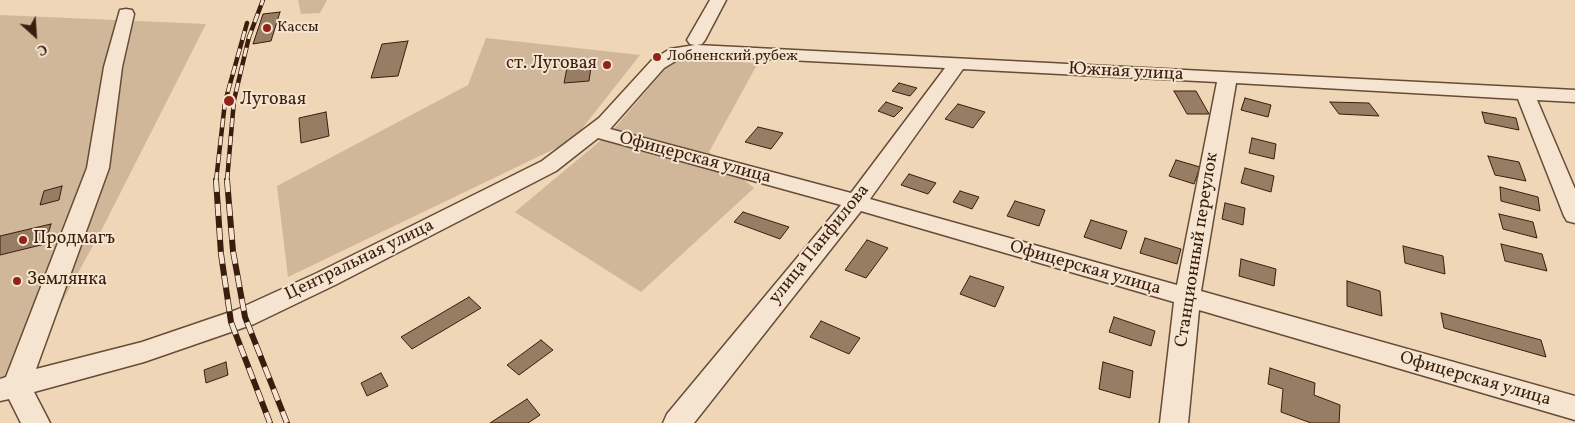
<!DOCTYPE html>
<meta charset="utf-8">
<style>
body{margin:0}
#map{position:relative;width:1575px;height:423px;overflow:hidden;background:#eed6b6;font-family:Vollkorn,serif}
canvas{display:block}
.north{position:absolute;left:10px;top:10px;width:50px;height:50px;-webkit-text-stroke:4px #f4e4d0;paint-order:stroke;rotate:154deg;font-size:14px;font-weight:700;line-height:20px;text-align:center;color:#3b1d0d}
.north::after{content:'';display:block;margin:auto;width:18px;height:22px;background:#3b1d0d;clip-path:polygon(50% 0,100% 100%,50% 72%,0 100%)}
</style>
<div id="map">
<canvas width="1575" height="423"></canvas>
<div class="north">С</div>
</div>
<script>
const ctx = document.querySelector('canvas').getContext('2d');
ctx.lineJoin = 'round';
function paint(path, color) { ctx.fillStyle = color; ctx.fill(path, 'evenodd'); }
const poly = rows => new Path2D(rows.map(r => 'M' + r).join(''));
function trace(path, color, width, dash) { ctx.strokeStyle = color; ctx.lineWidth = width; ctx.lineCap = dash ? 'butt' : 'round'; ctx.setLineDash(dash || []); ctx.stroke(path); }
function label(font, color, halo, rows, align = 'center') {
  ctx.font = font + ' Vollkorn,serif'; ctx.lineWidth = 4; ctx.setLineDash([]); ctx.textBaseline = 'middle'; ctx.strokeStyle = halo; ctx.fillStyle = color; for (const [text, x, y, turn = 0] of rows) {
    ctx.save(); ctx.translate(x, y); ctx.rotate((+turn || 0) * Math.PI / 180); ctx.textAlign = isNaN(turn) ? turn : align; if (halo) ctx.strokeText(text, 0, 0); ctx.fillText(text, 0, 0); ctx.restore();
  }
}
paint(poly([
 [298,0,327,0,320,13,301,14],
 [0,15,206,24,101,231,16,386,0,390],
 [486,38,640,55,573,140,288,277,277,186,468,85],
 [674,59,758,63,709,152,754,188,641,292,515,212,612,131]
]), '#d0b799');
const building = poly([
 [280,12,271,41,253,44,263,14,280,12],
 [408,41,398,76,371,78,382,44,408,41],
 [591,67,589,81,564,83,567,68,591,67],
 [899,83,917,88,910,96,892,91,899,83],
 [1174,91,1196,91,1209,114,1187,114,1174,91],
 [1245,98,1271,105,1268,117,1241,110,1245,98],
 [886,102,903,108,894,117,878,111,886,102],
 [1330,102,1369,103,1379,116,1339,114,1330,102],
 [958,104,985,112,973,128,945,119,958,104],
 [326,112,329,136,301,143,299,118,326,112],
 [1482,112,1516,118,1519,130,1485,123,1482,112],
 [758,127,783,133,771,149,745,142,758,127],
 [1252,138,1276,144,1274,159,1249,153,1252,138],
 [1488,156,1519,162,1526,181,1495,175,1488,156],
 [1176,160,1200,167,1194,184,1169,176,1176,160],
 [1245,168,1274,176,1271,192,1241,183,1245,168],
 [909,174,936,183,928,194,901,185,909,174],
 [62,186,59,200,40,205,44,191,62,186],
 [1500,187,1538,197,1540,211,1501,201,1500,187],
 [960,191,979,197,972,209,953,202,960,191],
 [1015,201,1045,210,1039,226,1007,216,1015,201],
 [1225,203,1245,208,1243,225,1222,219,1225,203],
 [743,212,789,227,780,239,734,222,743,212],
 [1499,214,1533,222,1537,238,1503,229,1499,214],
 [1091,220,1127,231,1121,249,1084,237,1091,220],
 [51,224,45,244,0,255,0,236,51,224],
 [1145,238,1181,249,1177,264,1140,253,1145,238],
 [867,240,888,248,866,278,845,270,867,240],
 [1501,244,1542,254,1547,271,1505,261,1501,244],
 [1403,246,1443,256,1445,274,1405,263,1403,246],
 [1241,259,1276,269,1274,286,1239,276,1241,259],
 [970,276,1004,287,995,307,960,294,970,276],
 [1347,281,1380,291,1382,316,1347,306,1347,281],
 [469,297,481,308,412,349,401,337,469,297],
 [1441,313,1541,340,1546,357,1444,328,1441,313],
 [1114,317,1155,331,1151,346,1109,332,1114,317],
 [821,321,860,338,849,354,810,337,821,321],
 [541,340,553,350,519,375,507,365,541,340],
 [226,362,228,375,206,383,204,370,226,362],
 [1103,362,1133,371,1130,398,1099,389,1103,362],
 [1270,368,1315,383,1314,395,1340,405,1339,423,1311,423,1281,412,1283,389,1268,384,1270,368],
 [381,373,388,386,367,396,361,383,381,373],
 [527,399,540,415,528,423,490,423,527,399]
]);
paint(building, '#987d65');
trace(building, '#3b1d0d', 1);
const minor = poly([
 [710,0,726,0,705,40,702,44,697,45,1575,90,1575,102,1537,100,1575,189,1575,223,1567,221,1564,216,1518,99,1236,83,1201,291,1575,396,1575,420,1199,310,1188,423,1160,423,1174,302,861,211,694,423,663,423,667,414,841,205,598,138,556,171,335,285,254,324,144,362,34,392,50,423,21,423,9,399,0,401,0,379,6,377,87,168,104,67,120,10,126,9,132,10,134,14,122,67,109,168,36,369,142,342,236,310,317,273,542,161,599,118,652,60,670,49,695,45,690,44,687,40,710,0],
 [691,55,945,68,851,193,610,129,664,68,682,57,691,55],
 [963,69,1217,82,1177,285,870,199,963,69]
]);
trace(minor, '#684b37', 3);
paint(minor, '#f4e4d0');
const railFar1 = poly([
 [216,181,225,102,247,23],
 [227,181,234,100,249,37,263,0]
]);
const rail = poly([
 [216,180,221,254,231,322,270,423],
 [227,180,233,251,245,317,287,423]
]);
trace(railFar1, '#3b1d0d', 4.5);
trace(rail, '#3b1d0d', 6);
trace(railFar1, '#f4e4d0', 3, [9]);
trace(rail, '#f4e4d0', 4.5, [12]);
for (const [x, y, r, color] of [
 [267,28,5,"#8f2418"],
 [657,57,5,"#8f2418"],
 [607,65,5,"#8f2418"],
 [229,101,6,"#8f2418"],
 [23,240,5,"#8f2418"],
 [17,281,5,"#8f2418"]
]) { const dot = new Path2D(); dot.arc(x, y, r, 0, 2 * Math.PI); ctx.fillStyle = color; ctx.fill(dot); trace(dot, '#f4e4d0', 2); }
label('15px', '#3b1d0d', '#f4e4d0', [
 ["Кассы",277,28],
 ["Лобненский рубеж",667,57]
], 'left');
label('18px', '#3b1d0d', '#f4e4d0', [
 ["ст. Луговая",597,65,"right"],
 ["Луговая",240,101],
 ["Продмагъ",33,240],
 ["Землянка",27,281]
], 'left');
label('18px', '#3b1d0d', '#f4e4d0', [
 ["Южная улица",1126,73,3],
 ["Офицерская улица",695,159,15],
 ["улица Панфилова",820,245,-51],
 ["Станционный переулок",1198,250,-81],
 ["Центральная улица",360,261,-26],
 ["Офицерская улица",1085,269,16],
 ["Офицерская улица",1475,380,16]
]);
</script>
